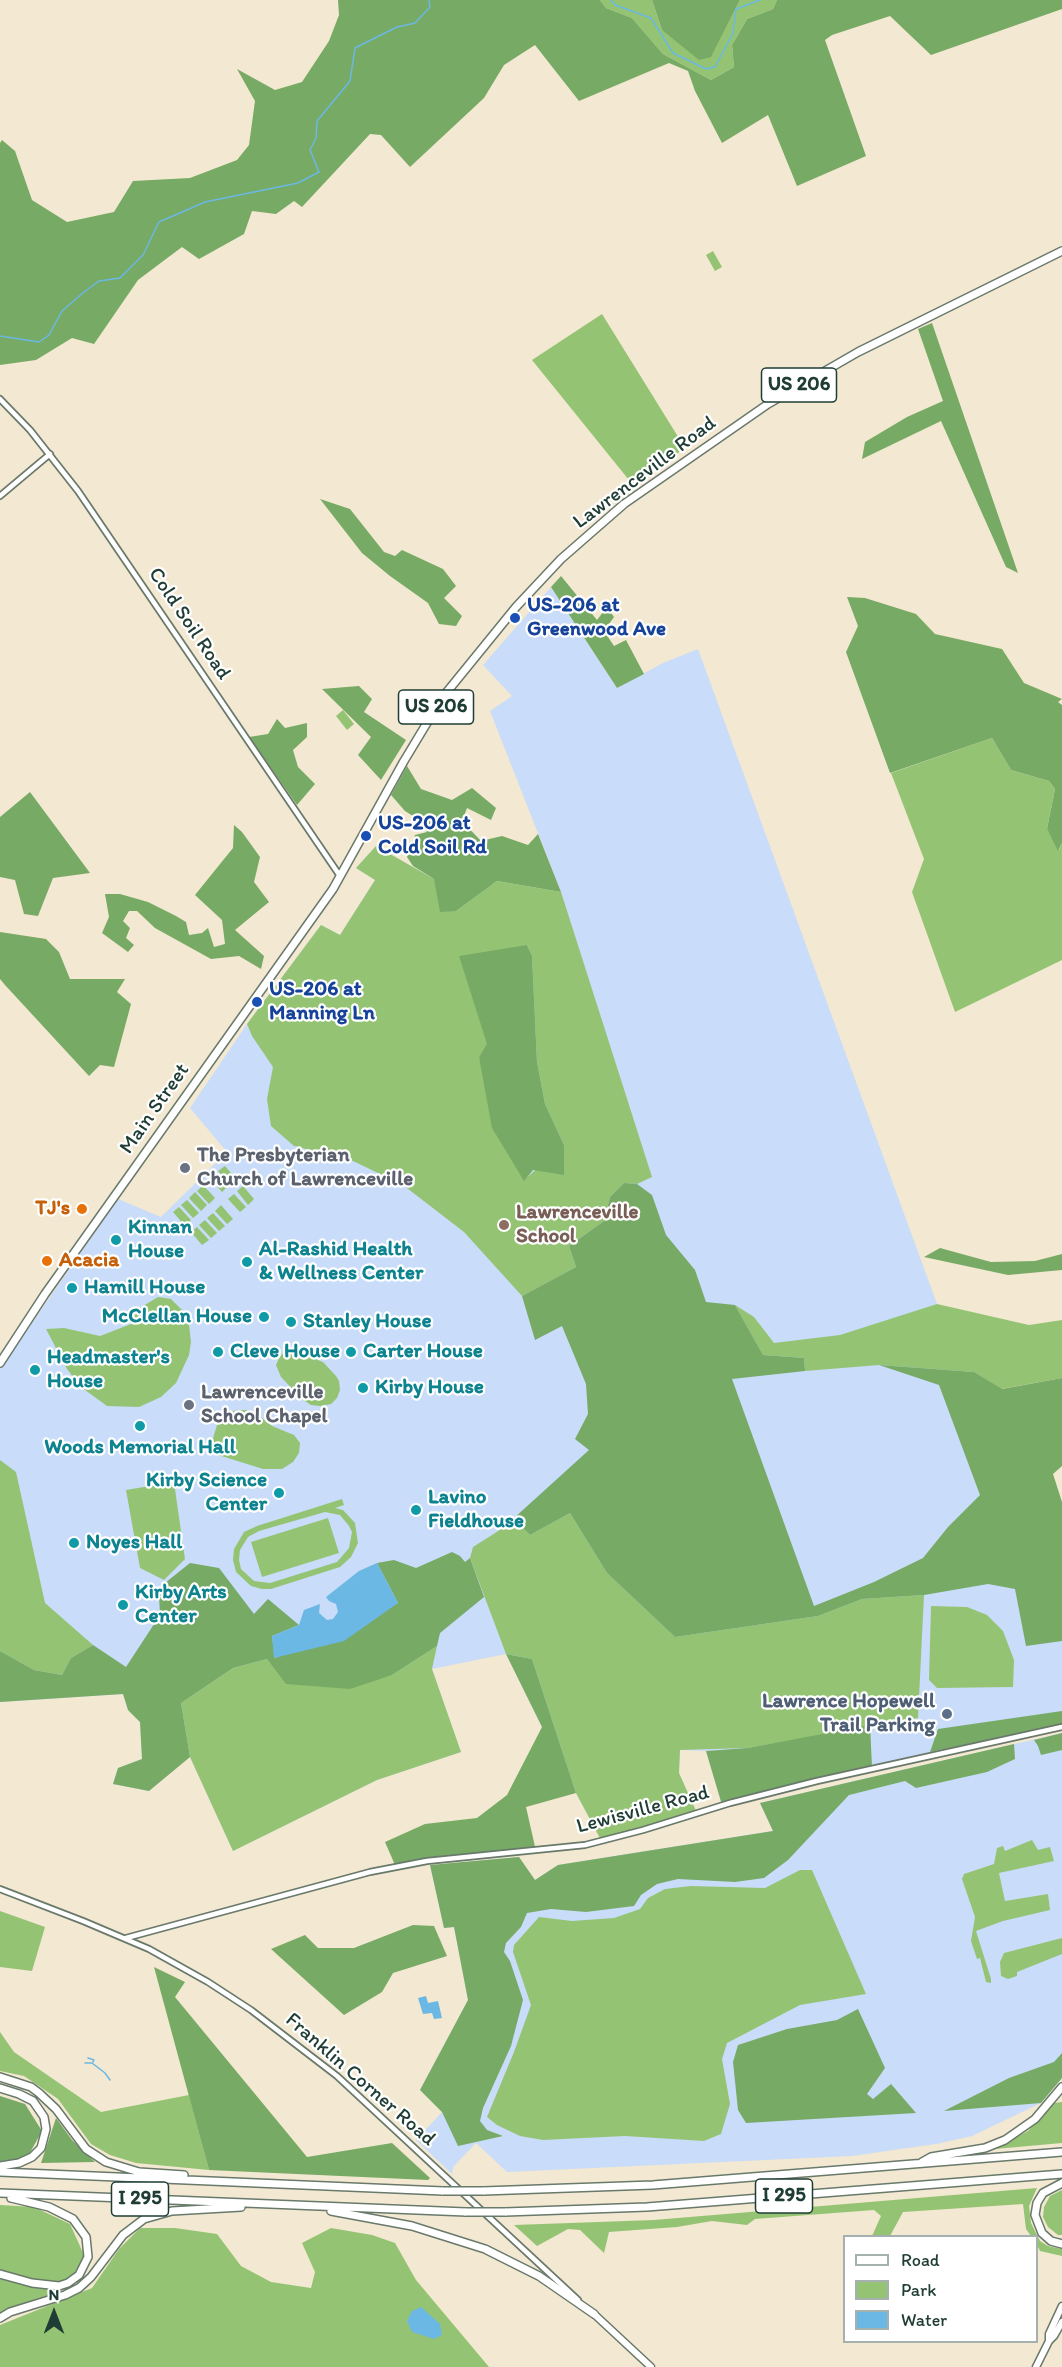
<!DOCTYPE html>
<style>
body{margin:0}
#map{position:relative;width:1062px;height:2367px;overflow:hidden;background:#f3e8d1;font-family:Itim,sans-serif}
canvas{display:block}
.legend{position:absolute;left:843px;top:2235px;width:195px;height:108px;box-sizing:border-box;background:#fff;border:2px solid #a5b1ae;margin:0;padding:8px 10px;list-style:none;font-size:18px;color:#1f3d34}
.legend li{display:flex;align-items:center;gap:12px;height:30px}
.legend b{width:30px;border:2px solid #a5b1ae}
.north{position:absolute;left:24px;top:2283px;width:60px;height:60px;-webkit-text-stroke:4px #fff;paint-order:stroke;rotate:0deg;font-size:16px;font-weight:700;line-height:24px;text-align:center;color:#1f3d34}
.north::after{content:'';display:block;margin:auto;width:21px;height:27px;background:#1f3d34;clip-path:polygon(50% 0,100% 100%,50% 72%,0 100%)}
</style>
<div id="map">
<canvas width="1062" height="2367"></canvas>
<ul class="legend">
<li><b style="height:8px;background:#fff"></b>Road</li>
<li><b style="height:16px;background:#94c473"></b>Park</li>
<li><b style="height:16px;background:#6bb8e4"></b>Water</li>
</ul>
<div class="north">N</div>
</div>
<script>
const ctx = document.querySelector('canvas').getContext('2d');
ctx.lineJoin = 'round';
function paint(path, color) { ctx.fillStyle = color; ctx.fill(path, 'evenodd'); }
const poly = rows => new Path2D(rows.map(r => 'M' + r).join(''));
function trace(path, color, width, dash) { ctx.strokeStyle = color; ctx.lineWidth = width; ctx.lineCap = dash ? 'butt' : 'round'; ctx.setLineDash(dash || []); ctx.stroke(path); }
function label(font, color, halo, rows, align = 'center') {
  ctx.font = font + ' Itim,sans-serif'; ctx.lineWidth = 4.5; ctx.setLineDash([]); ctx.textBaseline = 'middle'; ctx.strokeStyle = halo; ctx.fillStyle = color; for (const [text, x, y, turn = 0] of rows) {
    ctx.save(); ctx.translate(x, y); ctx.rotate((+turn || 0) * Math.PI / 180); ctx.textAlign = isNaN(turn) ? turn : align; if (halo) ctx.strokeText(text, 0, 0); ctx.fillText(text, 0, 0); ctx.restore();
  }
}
paint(poly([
 [551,587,617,688,663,663,698,649,937,1304,1001,1389,1062,1502,1062,1725,930,1752,722,1805,706,1751,680,1750,679,1773,697,1813,601,1840,576,1793,553,1728,542,1727,506,1654,432,1669,461,1752,377,1780,233,1851,190,1757,149,1791,113,1784,118,1768,142,1759,140,1722,128,1710,123,1694,0,1702,0,1369,118,1199,161,1217,227,1152,190,1108,247,1024,321,925,340,935,375,880,356,868,376,846,434,879,561,892,490,711,512,696,483,665],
 [1062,1733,1062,2078,1041,2103,972,2136,936,2144,852,2156,507,2172,476,2143,453,2167,452,2174,416,2140,442,2112,420,2090,468,2000,454,1927,444,1928,430,1865,519,1857,535,1880,558,1865,773,1831,760,1803]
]), '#c9dcf9');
paint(poly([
 [600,0,652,0,662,30,711,56,740,0,777,0,773,9,747,19,732,45,734,67,711,80,663,54,632,18,606,8],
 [713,251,722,267,715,271,706,255],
 [602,314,685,448,633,485,532,360],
 [343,710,354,724,347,730,336,716],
 [992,738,1011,770,1049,781,1055,789,1047,829,1059,850,1062,843,1062,960,955,1012,912,892,924,859,891,773],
 [376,846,434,879,456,911,497,881,561,892,652,1177,637,1184,624,1183,610,1197,604,1221,569,1246,576,1267,522,1296,464,1232,403,1185,353,1161,294,1146,271,1126,267,1099,273,1067,252,1036,247,1024,321,925,340,935,375,880,356,868],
 [527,945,532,956,537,1062,545,1104,564,1145,524,1180,479,1057,488,1044],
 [225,1166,236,1179,230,1184,218,1171],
 [216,1173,228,1186,222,1192,210,1179],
 [203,1185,215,1198,209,1204,197,1191],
 [243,1186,254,1199,248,1205,237,1191],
 [195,1192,207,1205,201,1211,189,1198],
 [234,1194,246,1207,240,1212,228,1199],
 [187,1200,199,1213,193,1218,181,1205],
 [221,1205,233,1219,227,1224,215,1211],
 [179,1207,191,1220,185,1226,173,1212],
 [213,1213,225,1226,219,1231,207,1218],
 [205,1220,217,1233,211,1238,199,1225],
 [197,1227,209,1240,202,1245,191,1232],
 [158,1297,171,1299,188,1316,191,1342,189,1355,176,1383,161,1397,139,1407,107,1406,81,1387,67,1369,46,1329,64,1328,100,1336,131,1324,138,1309],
 [937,1304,1029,1325,1062,1320,1062,1378,1001,1389,974,1372,879,1365,805,1371,804,1358,763,1355,735,1305,754,1317,774,1343,840,1335],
 [289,1349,323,1362,336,1376,339,1381,340,1390,337,1398,331,1404,320,1406,311,1405,302,1399,281,1377,276,1365,280,1356],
 [244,1410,253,1411,272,1426,294,1435,300,1443,299,1453,293,1462,282,1469,263,1469,215,1454,211,1445,217,1425,223,1417,232,1411],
 [0,1460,16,1472,45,1603,93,1645,71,1658,62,1675,34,1670,0,1651],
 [174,1482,185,1559,164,1580,140,1568,126,1490],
 [342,1499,344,1505,335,1508,343,1510,355,1523,358,1543,351,1557,340,1567,271,1589,262,1589,251,1586,236,1572,233,1560,234,1549,244,1532,257,1526],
 [325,1512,340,1515,349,1526,352,1532,349,1548,337,1562,270,1583,254,1581,241,1569,239,1560,240,1550,248,1537,259,1531],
 [570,1513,607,1573,675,1637,818,1616,862,1599,924,1595,918,1718,748,1748,680,1750,679,1773,697,1813,601,1840,576,1793,532,1659,506,1654,470,1558,473,1547,503,1528,522,1527,530,1535],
 [328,1518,339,1553,262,1577,251,1542],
 [931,1606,967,1607,987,1615,1003,1631,1014,1660,1013,1687,937,1688,929,1680],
 [437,1646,432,1669,461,1752,377,1780,233,1851,190,1757,181,1703,233,1668,267,1659,287,1684,392,1675],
 [1032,1840,1038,1850,1050,1847,1054,1861,999,1873,1005,1901,1048,1894,1050,1910,1003,1921,976,1931,991,1979,991,1983,986,1982,980,1958,977,1959,971,1941,975,1917,962,1879,964,1874,994,1864,997,1848,1003,1846,1005,1851],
 [800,1870,812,1870,866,1994,800,2005,727,2043,722,2059,730,2104,721,2134,704,2141,625,2136,543,2140,520,2136,497,2125,487,2117,514,2052,531,2005,513,1952,514,1945,539,1917,572,1921,614,1918,640,1909,648,1898,665,1889,691,1886,765,1888],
 [0,1911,45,1927,32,1971,0,1967],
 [1062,1938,1062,1954,1017,1972,1017,1976,1008,1979,1001,1976,1000,1962,1004,1953],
 [0,2032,14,2052,101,2112,189,2095,209,2170,136,2163,110,2155,91,2144,58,2099,24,2076,0,2071],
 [1062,2102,1062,2143,995,2149,1028,2131,1054,2103],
 [1037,2188,1029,2206,1031,2223,1040,2241,1048,2246,1062,2249,1062,2256,1040,2251,1037,2245,1036,2236,1031,2236,1026,2229,1023,2204,903,2212,890,2236,872,2236,881,2216,874,2210,755,2219,747,2225,712,2221,677,2227,609,2232,604,2253,580,2230,568,2229,537,2246,514,2225,654,2220],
 [1062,2190,1062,2235,1058,2235,1048,2227,1043,2217,1044,2207,1050,2196],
 [0,2205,34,2207,70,2224,84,2255,75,2272,45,2298,3,2312,0,2315],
 [140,2228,175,2228,217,2234,241,2266,271,2282,311,2288,315,2272,302,2243,331,2228,372,2235,395,2243,416,2280,489,2367,0,2367,0,2325,92,2288,119,2249]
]), '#94c473');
paint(poly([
 [338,0,600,0,606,8,632,18,663,54,711,80,734,67,732,45,747,19,773,9,777,0,1062,0,1062,9,931,55,890,16,832,35,825,40,866,156,797,186,768,115,722,143,695,91,688,71,669,63,579,101,535,45,504,65,484,98,410,167,381,135,370,134,302,207,294,201,276,214,252,211,244,234,199,259,182,247,138,280,94,344,72,338,36,360,0,365,0,143,2,140,15,151,32,200,67,222,114,212,133,181,190,178,237,160,249,145,255,101,237,69,275,90,302,82,329,41,339,15],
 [652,0,740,0,711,57,699,60,662,30],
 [932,323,1018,573,1006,567,941,421,862,459,865,442,907,417,943,401,918,329],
 [320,499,350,509,384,552,395,556,402,550,443,569,456,586,444,598,462,616,456,626,439,624,428,603,390,576,362,553],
 [561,576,597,620,607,607,614,617,604,631,614,646,626,640,644,674,617,688,551,587],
 [847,597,865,598,916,614,935,634,1002,649,1024,683,1062,699,1058,702,1062,705,1062,843,1058,851,1047,829,1055,789,1049,781,1011,770,992,738,890,773,846,652,858,626],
 [359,686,372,699,364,712,406,740,381,780,358,755,371,737,322,689],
 [277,719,285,728,307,723,307,737,293,750,298,767,315,784,297,805,249,737,268,734],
 [407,766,421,789,452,800,472,788,496,808,491,820,467,808,462,821,481,841,502,836,528,845,538,834,561,892,497,881,456,911,440,912,434,879,413,866,407,857,415,835,427,832,416,818,405,811,391,795],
 [30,792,90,873,53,878,38,916,24,914,15,880,0,877,0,817],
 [234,825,242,832,260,857,254,882,269,902,235,930,264,956,261,969,239,956,211,959,155,928,137,911,129,911,123,921,130,928,126,938,134,945,128,952,102,933,109,917,105,894,120,894,148,902,176,916,186,922,189,935,202,933,208,928,214,947,225,944,222,920,195,895,233,848],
 [0,932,46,939,59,952,70,979,125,979,117,992,131,1004,114,1067,100,1065,89,1076,5,985,0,979],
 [527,945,532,956,537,1062,545,1104,564,1145,564,1175,533,1170,524,1181,492,1128,479,1057,487,1044,459,956],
 [624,1183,637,1184,652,1195,666,1235,695,1270,706,1302,735,1305,763,1355,804,1358,805,1371,732,1379,814,1606,874,1582,923,1558,948,1527,980,1495,939,1385,879,1365,974,1372,1002,1389,1062,1378,1062,1466,1053,1474,1062,1502,1062,1641,1026,1646,1015,1589,988,1584,924,1595,862,1599,818,1616,675,1637,607,1573,570,1513,530,1535,522,1527,503,1528,589,1450,575,1439,588,1414,586,1384,562,1326,535,1340,522,1296,576,1267,569,1246,604,1221,610,1197],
 [940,1248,991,1262,1035,1261,1062,1254,1062,1270,1008,1275,924,1257],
 [452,1552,460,1556,465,1562,470,1558,484,1597,440,1633,437,1646,392,1675,350,1689,286,1684,267,1659,233,1668,181,1703,190,1757,149,1791,113,1784,118,1768,142,1759,140,1722,128,1710,123,1694,0,1702,0,1651,34,1670,62,1675,71,1658,93,1645,126,1667,160,1615,159,1595,165,1583,190,1563,219,1568,254,1614,268,1599,299,1625,272,1636,275,1658,398,1603,377,1563,394,1560,416,1568],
 [506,1654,532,1659,576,1793,526,1807,536,1851,395,1865,385,1842,425,1824,477,1818,507,1795,542,1727],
 [1062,1711,1062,1725,930,1752,938,1729],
 [870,1725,872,1767,722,1805,706,1751,748,1748],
 [1062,1733,1062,1750,1041,1755,1038,1746,1034,1740],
 [1014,1744,1015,1759,987,1772,916,1788,905,1781,849,1795,788,1860,764,1878,735,1882,678,1879,657,1884,641,1895,634,1906,586,1912,551,1909,527,1913,521,1927,506,1943,504,1952,510,1961,523,2000,511,2046,483,2108,480,2121,487,2130,503,2136,458,2146,442,2112,420,2090,468,2000,454,1927,444,1928,430,1865,519,1857,535,1880,558,1865,773,1831,760,1803],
 [413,1925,434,1926,447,1956,393,1973,382,1992,344,2015,271,1949,305,1935,318,1948,354,1948],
 [154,1967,185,1982,175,1997,307,2157,392,2143,430,2178,428,2180,209,2170],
 [858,2009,885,2068,867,2094,873,2099,891,2084,916,2113,746,2123,738,2110,733,2062,738,2045,787,2029,837,2020],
 [1062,2053,1062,2078,1041,2103,944,2111,1009,2078,1054,2062],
 [0,2096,25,2104,42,2131,27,2158,19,2162,0,2161],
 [56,2118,72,2140,95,2162,41,2163]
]), '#77aa65');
paint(poly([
 [377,1563,398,1603,344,1641,274,1658,272,1636,299,1625,304,1610,320,1604,319,1613,327,1620,333,1619,338,1612,336,1604,329,1601,326,1597,359,1571],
 [426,1996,428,2003,438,2001,442,2018,434,2019,432,2013,423,2014,418,1998],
 [421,2307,440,2324,442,2335,434,2339,412,2332,407,2321,412,2311]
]), '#6bb8e4');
trace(poly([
 [611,0,615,5,651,18,673,53,706,69,715,67,733,33,736,9,760,0],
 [0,336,39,342,49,335,62,311,84,292,99,281,120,278,143,255,159,222,205,202,298,183,319,172,310,150,316,138,317,121,350,81,355,48,397,27,415,23,430,7,429,0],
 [88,2058,94,2060,93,2062],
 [85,2063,92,2063,105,2073,110,2080]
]), '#6bb8e4', 1.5);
const minor = poly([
 [0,399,30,430,78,491,340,876],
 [0,496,50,454],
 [0,1889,83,1921,149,1949,208,1982,251,2010,337,2076,578,2300],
 [126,1938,370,1872,427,1861,585,1845,643,1830,730,1803,817,1781,1062,1727]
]);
const major = poly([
 [594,2314,651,2367],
 [1049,2341,1049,2334,1062,2306],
 [1036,2367,1049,2341,1054,2336,1062,2322]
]);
const highway = poly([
 [0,1363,45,1294,333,889,404,761,442,698,516,607,561,559,624,504,768,404,858,352,1062,251],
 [0,2077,31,2087,39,2093,56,2109,86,2149,106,2162,139,2172,184,2175],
 [0,2088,19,2094,33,2101,44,2117,46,2129,41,2148,32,2157,19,2163,0,2166],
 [922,2162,931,2157,985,2148,1005,2140,1035,2119,1062,2087],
 [0,2172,443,2191],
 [1062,2183,1043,2193,1037,2203,1035,2215,1042,2233,1051,2241,1062,2244],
 [483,2191,653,2185,1062,2152],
 [0,2193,466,2212],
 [331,2211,412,2226,485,2249,539,2276,594,2314],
 [505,2212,647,2207,1062,2174],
 [0,2274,32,2283,59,2286,68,2283,79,2275,88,2257,86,2237,73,2219,49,2207,11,2198],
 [0,2318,10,2312,65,2295,79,2288,91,2277,123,2235,144,2219,172,2211,241,2207]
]);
trace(minor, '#69796b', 8);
trace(major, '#69796b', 9);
trace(highway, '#69796b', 10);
trace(minor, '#fff', 4.5);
trace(major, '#fff', 6);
trace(highway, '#fff', 7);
const highwayBridge = poly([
 [443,2191,483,2191],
 [466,2212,505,2212]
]);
trace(highwayBridge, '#69796b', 10, []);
trace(highwayBridge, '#fff', 7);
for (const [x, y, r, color] of [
 [515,618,6,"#1a4fb4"],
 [366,836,6,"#1a4fb4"],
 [257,1002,6,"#1a4fb4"],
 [185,1168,6,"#6b7280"],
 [82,1209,6,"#e8710a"],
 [504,1225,6,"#8d6e63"],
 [116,1240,6,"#0f9aa8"],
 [47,1261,6,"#e8710a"],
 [247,1262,6,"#0f9aa8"],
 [72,1288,6,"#0f9aa8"],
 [264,1317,6,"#0f9aa8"],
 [291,1322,6,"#0f9aa8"],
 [218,1352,6,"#0f9aa8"],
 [351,1352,6,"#0f9aa8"],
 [35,1370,6,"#0f9aa8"],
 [363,1388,6,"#0f9aa8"],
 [189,1405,6,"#6b7280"],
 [140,1426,6,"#0f9aa8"],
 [279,1493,6,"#0f9aa8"],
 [416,1510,6,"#0f9aa8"],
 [74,1543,6,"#0f9aa8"],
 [123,1605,6,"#0f9aa8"],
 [947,1714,6,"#5c6f8a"]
]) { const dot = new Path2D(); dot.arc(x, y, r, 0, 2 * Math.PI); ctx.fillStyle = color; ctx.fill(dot); trace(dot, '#fff', 2); }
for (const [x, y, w] of [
 [799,385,75],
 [436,707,75],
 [784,2196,57],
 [140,2199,57]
]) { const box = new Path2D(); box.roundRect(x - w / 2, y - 17, w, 34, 4.5); ctx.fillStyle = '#fff'; ctx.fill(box); trace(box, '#1f3d34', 1.5); }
label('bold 20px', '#1f3d34', null, [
 ["US 206",799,385],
 ["US 206",436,707],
 ["I 295",784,2196],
 ["I 295",140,2199]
]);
label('21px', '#1f3d34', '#fff', [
 ["Lawrenceville Road",645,473,-37],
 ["Cold Soil Road",189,624,56],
 ["Main Street",155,1109,-55],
 ["Lewisville Road",643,1810,-15],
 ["Franklin Corner Road",360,2080,41]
]);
label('bold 21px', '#164399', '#fff', [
 ["US-206 at",527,606],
 ["Greenwood Ave",527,630],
 ["US-206 at",378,824],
 ["Cold Soil Rd",378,848],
 ["US-206 at",269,990],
 ["Manning Ln",269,1014]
], 'left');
label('bold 21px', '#5b616d', '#fff', [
 ["The Presbyterian",197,1156],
 ["Church of Lawrenceville",197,1180],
 ["Lawrenceville",201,1393],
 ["School Chapel",201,1417]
], 'left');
label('bold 21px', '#c56008', '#fff', [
 ["TJ's",70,1209],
 ["Acacia",59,1261,"left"]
], 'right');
label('bold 21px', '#785e54', '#fff', [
 ["Lawrenceville",516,1213],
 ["School",516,1237]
], 'left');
label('bold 21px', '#0d838f', '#fff', [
 ["Kinnan",128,1228],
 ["House",128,1252],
 ["Al-Rashid Health",259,1250],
 ["& Wellness Center",259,1274],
 ["Hamill House",84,1288],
 ["McClellan House",252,1317,"right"],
 ["Stanley House",303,1322],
 ["Cleve House",230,1352],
 ["Carter House",363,1352],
 ["Headmaster's",47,1358],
 ["House",47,1382],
 ["Kirby House",375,1388],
 ["Woods Memorial Hall",140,1448,"center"],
 ["Kirby Science",267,1481,"right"],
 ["Center",267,1505,"right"],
 ["Lavino",428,1498],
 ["Fieldhouse",428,1522],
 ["Noyes Hall",86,1543],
 ["Kirby Arts",135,1593],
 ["Center",135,1617]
], 'left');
label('bold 21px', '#4e5e75', '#fff', [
 ["Lawrence Hopewell",935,1702],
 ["Trail Parking",935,1726]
], 'right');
</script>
